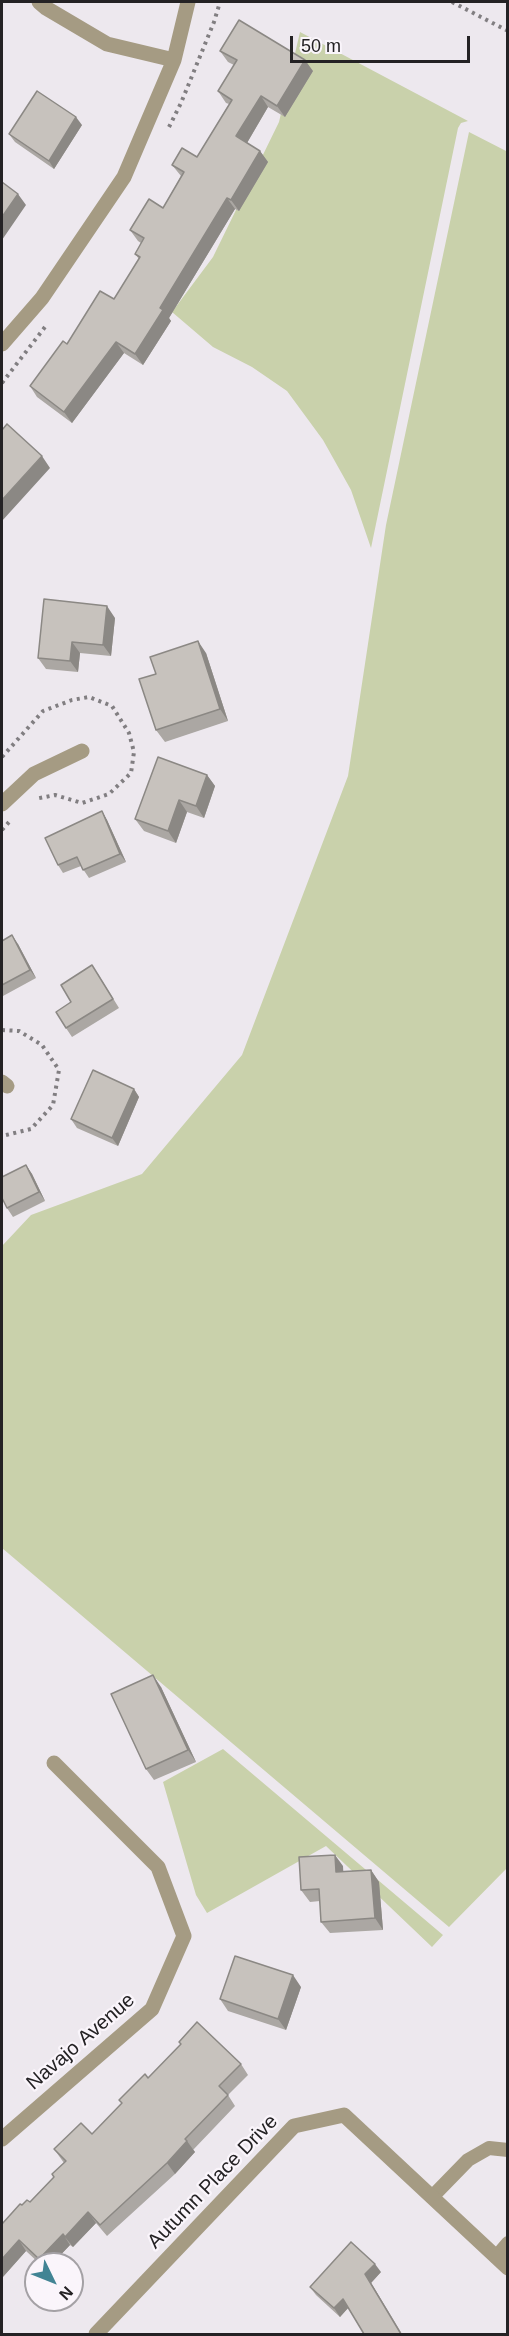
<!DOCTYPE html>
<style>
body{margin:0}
#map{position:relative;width:509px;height:2336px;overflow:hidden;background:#ede8ee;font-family:Helvetica,sans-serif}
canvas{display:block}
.frame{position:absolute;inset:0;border:3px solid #242224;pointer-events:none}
.north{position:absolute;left:24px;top:2252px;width:60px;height:60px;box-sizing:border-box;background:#faf5fb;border:2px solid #a4a1a5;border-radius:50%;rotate:133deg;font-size:16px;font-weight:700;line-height:24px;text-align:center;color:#242224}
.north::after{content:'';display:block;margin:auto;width:21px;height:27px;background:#418494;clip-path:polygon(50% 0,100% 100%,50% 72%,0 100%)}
.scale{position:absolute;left:290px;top:36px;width:180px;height:27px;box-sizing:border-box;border:3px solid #242224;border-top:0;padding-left:8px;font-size:18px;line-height:21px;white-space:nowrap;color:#242224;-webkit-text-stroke:4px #faf5fb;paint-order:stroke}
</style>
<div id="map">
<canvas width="509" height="2336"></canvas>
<div class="frame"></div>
<div class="north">N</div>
<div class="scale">50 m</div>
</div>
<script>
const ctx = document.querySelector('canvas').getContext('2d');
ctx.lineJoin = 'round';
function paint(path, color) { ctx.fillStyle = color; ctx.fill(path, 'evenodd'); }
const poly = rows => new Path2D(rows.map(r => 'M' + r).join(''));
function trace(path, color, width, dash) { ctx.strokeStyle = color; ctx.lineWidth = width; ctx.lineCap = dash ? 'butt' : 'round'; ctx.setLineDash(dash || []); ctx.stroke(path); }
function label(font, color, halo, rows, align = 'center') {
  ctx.font = font + ' Helvetica,sans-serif'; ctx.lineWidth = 4.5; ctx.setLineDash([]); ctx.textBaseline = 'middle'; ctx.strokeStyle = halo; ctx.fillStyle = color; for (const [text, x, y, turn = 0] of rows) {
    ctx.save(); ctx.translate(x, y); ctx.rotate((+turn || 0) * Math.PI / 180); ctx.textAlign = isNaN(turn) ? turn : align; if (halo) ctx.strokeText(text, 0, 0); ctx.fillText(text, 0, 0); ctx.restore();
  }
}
paint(poly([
 [300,32,468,121,461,123,458,128,371,548,351,490,323,440,287,391,252,367,213,347,172,312,213,257,279,122],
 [469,132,508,152,508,1867,449,1927,2,1548,2,1246,31,1215,142,1174,242,1055,348,776,386,525],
 [223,1749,443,1935,432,1947,326,1846,207,1913,196,1895,163,1782]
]), '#c9d1ab');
trace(poly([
 [452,2,508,31],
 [169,127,181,103,214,22,220,2],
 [2,383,45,327],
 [2,757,43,711,72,700,89,697,112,706,129,733,134,752,131,773,109,794,82,803,55,795,35,799],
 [2,830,9,822],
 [2,1030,19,1031,42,1045,59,1070,53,1105,31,1129,2,1136]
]), '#817e81', 4, [3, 4.5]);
trace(poly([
 [432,2197,468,2160,489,2148,508,2150],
 [496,2257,508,2243]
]), '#a59b83', 14);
trace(poly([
 [39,2,46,8,107,44,174,60],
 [2,344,42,298,124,177,174,60,188,2],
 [2,804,34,774,82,751],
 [2,1082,7,1086],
 [2,2139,152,2009,184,1936,158,1867,54,1763],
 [96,2334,294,2126,344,2115,508,2268]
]), '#a59b83', 15);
paint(poly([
 [220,51,313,71,285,117,268,107,247,143,260,151,268,162,239,211,235,209,169,318,171,321,143,365,124,353,72,423,37,397,30,386,67,344,114,299,139,259,135,254,141,243,138,241,130,230,163,208,181,176,172,165,197,157,229,104,226,103,218,91,234,65,228,62],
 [82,125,54,169,15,142,9,134],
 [115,618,111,656,80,653,78,672,46,669,38,658],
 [206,653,228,721,165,742,156,730,156,674],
 [207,775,215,786,204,818,187,812,176,843,144,831,135,819],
 [102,811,107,820,126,862,89,878,81,866,63,873,58,865],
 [2,941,18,944,36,978,3,996,2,994],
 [98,974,119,1008,72,1037,66,1028,71,1002],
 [134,1089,139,1097,118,1146,77,1128,71,1119],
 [26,1165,32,1174,45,1201,13,1217,7,1208],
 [161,1687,196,1762,154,1780,146,1769],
 [343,1866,343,1872,371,1870,379,1882,383,1930,330,1933,321,1922,320,1901,310,1902,301,1890],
 [301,1987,286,2030,228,2011,220,1999],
 [179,2042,241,2064,248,2075,228,2095,235,2106,193,2150,195,2152,175,2174,107,2236,96,2223,73,2247,70,2245,52,2264,40,2264,26,2251,2,2278,2,2224,22,2205,30,2202,54,2177,64,2163,54,2149,92,2134,122,2103,119,2100,148,2078,181,2045],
 [381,2272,371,2283,402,2334,364,2334,348,2308,340,2317,316,2295,310,2287]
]), '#aba7a3');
paint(poly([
 [305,60,313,71,285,117,277,106],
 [261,96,268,107,244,148,236,136],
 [76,117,82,125,54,169,49,161],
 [260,151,268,162,239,211,231,200],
 [18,194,26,205,2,240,2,217],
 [227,198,235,209,169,318,171,321,143,365,135,354,160,308],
 [116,342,124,353,72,423,64,412],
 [42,456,50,468,2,521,2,500],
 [107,606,115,618,111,656,103,645],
 [198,641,206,653,228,721,220,709],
 [72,642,80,653,78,672,70,661],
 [207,775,215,786,204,818,196,806],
 [179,800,187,812,176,843,168,831],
 [102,811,107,820,126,862,120,854],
 [12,935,18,944,36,978,30,970],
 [134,1089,139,1097,118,1146,112,1138],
 [26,1165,32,1174,45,1201,39,1192],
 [153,1675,161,1687,196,1762,188,1750],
 [335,1855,343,1866,344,1884,336,1872],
 [371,1870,379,1882,383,1930,375,1918],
 [293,1975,301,1987,286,2030,278,2019],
 [187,2141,195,2152,175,2174,167,2163],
 [88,2212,96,2223,73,2247,65,2237],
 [63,2234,70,2245,52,2264,42,2264,39,2259],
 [19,2240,26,2251,2,2278,2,2259],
 [375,2264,381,2272,371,2283,402,2334,365,2274],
 [343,2299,349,2307,340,2317,334,2308]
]), '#8b8884');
const building = poly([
 [239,20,305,60,277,106,261,96,236,136,260,151,231,200,227,198,160,308,163,310,135,354,116,342,64,412,30,386,63,341,67,344,100,291,114,299,140,257,135,254,144,238,130,230,149,199,163,208,184,172,172,165,182,148,197,157,232,100,218,91,237,60,220,51,239,20],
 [37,91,76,117,49,161,9,134,37,91],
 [2,182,18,194,2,217,2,182],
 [7,424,42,456,2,500,2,430,7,424],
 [44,599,107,606,103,645,72,642,70,661,38,658,44,599],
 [198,641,220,709,156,730,139,679,156,674,150,657,198,641],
 [158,757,207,775,196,806,179,800,168,831,135,819,158,757],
 [102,811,120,854,83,870,77,857,58,865,45,838,102,811],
 [12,935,30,970,2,985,2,941,12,935],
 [92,965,113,999,66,1028,56,1012,71,1002,61,985,92,965],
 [93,1070,134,1089,112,1138,71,1119,93,1070],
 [26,1165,39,1192,7,1208,2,1198,2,1177,26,1165],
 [153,1675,188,1750,146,1769,111,1694,153,1675],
 [335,1855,336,1872,371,1870,375,1918,321,1922,319,1889,301,1890,299,1857,335,1855],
 [235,1956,293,1975,278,2019,220,1999,235,1956],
 [197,2022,241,2064,219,2086,228,2095,185,2139,187,2141,167,2163,100,2225,88,2212,65,2237,63,2234,39,2259,19,2240,2,2259,2,2224,20,2204,22,2205,27,2200,30,2202,54,2177,52,2174,66,2161,54,2149,81,2123,92,2134,122,2103,119,2100,145,2074,148,2078,181,2044,179,2042,197,2022],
 [351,2242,375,2264,365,2274,401,2334,364,2334,343,2299,334,2308,310,2287,351,2242]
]);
paint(building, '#c7c2bd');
trace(building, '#8b8884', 1.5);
label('20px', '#242224', '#faf5fb', [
 ["Navajo Avenue",81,2042,-41],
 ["Autumn Place Drive",213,2182,-46]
]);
</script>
